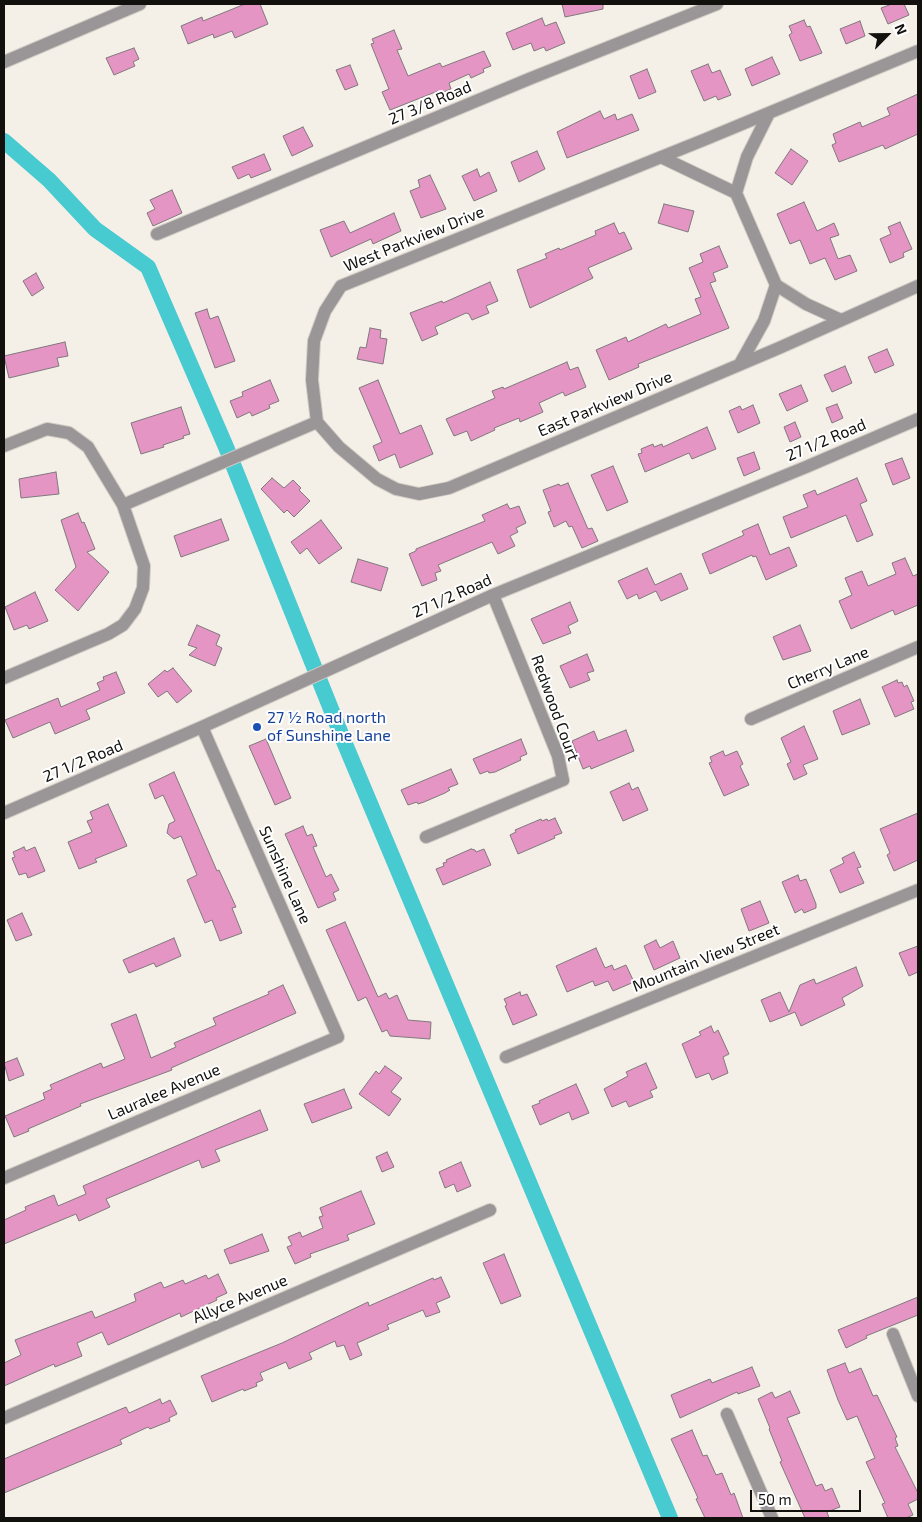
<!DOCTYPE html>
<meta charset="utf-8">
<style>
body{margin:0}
#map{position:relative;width:922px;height:1522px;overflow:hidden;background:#f4efe7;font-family:"Exo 2",sans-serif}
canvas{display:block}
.frame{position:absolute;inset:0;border:5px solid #12110e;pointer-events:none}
.north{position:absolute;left:862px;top:10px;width:50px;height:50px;-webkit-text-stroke:4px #fff;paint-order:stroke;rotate:67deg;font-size:14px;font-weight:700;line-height:20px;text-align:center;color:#12110e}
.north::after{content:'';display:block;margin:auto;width:18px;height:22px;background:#12110e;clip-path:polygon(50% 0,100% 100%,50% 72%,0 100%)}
.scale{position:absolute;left:750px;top:1490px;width:111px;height:22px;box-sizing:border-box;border:2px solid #12110e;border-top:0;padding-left:6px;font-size:15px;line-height:18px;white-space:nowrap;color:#12110e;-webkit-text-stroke:4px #fff;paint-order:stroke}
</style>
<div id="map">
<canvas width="922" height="1522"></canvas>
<div class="frame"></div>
<div class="north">N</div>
<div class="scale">50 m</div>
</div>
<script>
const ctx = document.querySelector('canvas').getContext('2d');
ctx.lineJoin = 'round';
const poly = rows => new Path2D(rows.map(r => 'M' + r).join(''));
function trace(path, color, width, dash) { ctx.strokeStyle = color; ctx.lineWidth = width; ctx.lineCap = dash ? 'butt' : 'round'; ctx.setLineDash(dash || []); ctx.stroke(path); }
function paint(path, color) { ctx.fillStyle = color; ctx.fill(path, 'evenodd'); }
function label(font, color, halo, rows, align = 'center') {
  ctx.font = font + ' "Exo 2",sans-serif'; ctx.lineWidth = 4; ctx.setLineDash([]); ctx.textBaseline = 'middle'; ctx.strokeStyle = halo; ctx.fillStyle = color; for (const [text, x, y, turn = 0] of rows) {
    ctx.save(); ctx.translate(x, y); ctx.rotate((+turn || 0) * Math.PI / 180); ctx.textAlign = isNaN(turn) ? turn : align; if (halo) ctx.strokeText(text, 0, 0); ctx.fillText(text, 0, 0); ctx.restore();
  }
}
trace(poly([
 [4,141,49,180,95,229,148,267,226,447,345,744,670,1518]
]), '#47cad0', 16);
const building = poly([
 [245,4,260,4,268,24,235,38,232,31,214,38,213,34,188,44,181,26,202,17,203,21,245,4],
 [562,4,603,4,603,9,565,17,562,4],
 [892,4,904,4,909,15,888,24,881,8,892,4],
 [542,18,545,26,556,22,565,43,546,51,544,47,534,51,531,43,513,50,506,33,542,18],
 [804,20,807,27,810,26,822,53,800,61,789,35,792,33,789,26,804,20],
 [860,21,865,36,846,44,840,29,860,21],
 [394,30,402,49,397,50,408,76,440,63,442,67,484,51,491,66,483,69,484,72,471,78,469,74,449,83,451,89,439,94,438,91,390,110,382,92,389,89,371,44,374,43,372,39,394,30],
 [134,48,139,59,133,62,135,66,114,75,106,58,134,48],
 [772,57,780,74,752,86,745,69,772,57],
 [708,64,712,73,720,70,731,95,718,100,716,96,704,101,691,71,708,64],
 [350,65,358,85,345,90,336,70,350,65],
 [647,69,656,92,639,99,630,76,647,69],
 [918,94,918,134,885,149,883,145,839,162,832,145,836,143,833,134,860,122,862,127,890,115,887,108,918,94],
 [600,111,604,119,615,114,617,120,632,114,639,130,567,158,557,132,600,111],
 [303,127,313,146,292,156,283,136,303,127],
 [791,149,808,161,792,185,775,173,791,149],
 [537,151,545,169,519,182,511,162,537,151],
 [264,154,271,170,251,178,249,174,238,179,232,167,264,154],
 [477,169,480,177,489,172,497,191,474,201,462,176,477,169],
 [430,175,446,209,421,218,410,191,420,187,418,180,430,175],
 [172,190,182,213,153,226,147,213,155,209,150,200,172,190],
 [804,202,817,231,834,223,839,235,830,238,838,259,850,255,857,271,835,280,825,258,810,264,800,240,790,244,777,214,804,202],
 [664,204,694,211,688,232,658,223,664,204],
 [394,213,401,231,373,244,371,239,331,257,320,230,344,221,350,233,394,213],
 [900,222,912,249,903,253,904,257,890,263,880,239,891,234,888,227,900,222],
 [614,223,619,234,624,232,632,249,588,268,593,278,530,308,517,270,547,258,545,254,559,248,560,250,596,235,595,231,614,223],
 [719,246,728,267,713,273,716,281,710,283,729,328,638,364,639,367,609,380,596,350,626,337,628,342,666,324,668,328,701,314,695,299,701,297,689,268,703,262,700,254,719,246],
 [36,273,44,288,32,296,23,281,36,273],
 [490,282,498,301,486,306,489,313,472,320,469,314,466,313,435,327,438,334,422,341,410,313,442,301,443,303,490,282],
 [207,309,210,319,218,316,235,361,215,368,195,313,207,309],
 [370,328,381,330,380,338,387,339,383,364,357,359,360,347,366,348,370,328],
 [65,342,68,356,57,358,59,366,9,378,4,356,65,342],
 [887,349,894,365,875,373,868,357,887,349],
 [567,362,570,370,578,367,586,387,565,396,563,392,539,403,543,412,520,422,519,418,494,428,495,430,471,441,467,431,454,436,446,419,495,398,492,391,503,387,504,389,567,362],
 [845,366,852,383,832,392,824,375,845,366],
 [270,380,279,401,269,405,270,408,252,416,250,412,237,418,230,401,243,396,242,392,270,380],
 [378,380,400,434,421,425,433,454,400,468,395,454,379,461,373,446,382,442,359,388,378,380],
 [801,385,808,401,787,411,779,394,801,385],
 [837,404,843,418,832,423,826,408,837,404],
 [753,405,760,423,738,433,729,411,740,406,742,410,753,405],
 [181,407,190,434,183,436,184,438,163,445,164,447,141,454,131,423,181,407],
 [795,422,801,437,790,442,784,427,795,422],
 [707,427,716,449,692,459,689,453,645,472,638,454,642,453,641,449,653,444,654,447,662,444,663,447,707,427],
 [754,452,760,469,744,476,737,458,754,452],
 [902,458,910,478,893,485,885,464,902,458],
 [613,466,628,502,607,511,591,475,613,466],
 [56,472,59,494,21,498,19,479,56,472],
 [272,478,284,488,293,480,301,488,299,490,310,501,294,517,287,510,284,513,261,489,272,478],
 [857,478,867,501,860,504,873,535,857,542,846,515,791,538,783,517,808,507,803,495,815,490,817,495,857,478],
 [568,483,588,529,592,528,598,541,582,548,572,526,569,527,566,521,554,527,548,512,551,511,543,490,559,484,560,486,568,483],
 [507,504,510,509,519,506,526,523,516,528,518,532,510,536,515,546,498,554,492,542,438,565,441,571,435,573,437,580,422,586,409,554,416,551,416,549,485,521,482,515,507,504],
 [78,513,82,523,84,522,95,549,87,552,109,572,78,611,55,590,76,567,61,520,78,513],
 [221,519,229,540,181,557,174,536,221,519],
 [321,520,342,548,319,564,307,548,300,554,291,542,321,520],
 [758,524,770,555,789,547,797,566,766,580,756,556,753,557,752,555,710,574,702,554,744,535,742,531,758,524],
 [905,558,913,576,918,574,918,605,895,615,893,610,851,629,839,601,852,595,845,578,862,571,868,586,896,574,892,563,905,558],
 [358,559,388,568,381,591,351,582,358,559],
 [647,568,655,585,681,573,688,589,661,601,656,591,639,599,637,594,627,599,618,581,647,568],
 [35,592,48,621,29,629,27,625,14,630,5,607,35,592],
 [570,602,578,621,568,626,571,633,543,644,531,619,570,602],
 [197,625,220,635,216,645,222,648,215,666,189,655,197,648,188,645,197,625],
 [800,625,811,651,783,660,773,637,800,625],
 [587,654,594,671,587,673,590,680,570,688,560,666,587,654],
 [173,668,192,691,177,703,167,691,158,697,148,684,165,670,167,672,173,668],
 [116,672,125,693,86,710,90,719,55,734,50,722,13,738,5,720,58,698,61,707,100,690,97,683,104,680,103,677,116,672],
 [897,680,898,683,902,682,904,687,907,685,914,701,911,702,914,709,895,717,882,687,897,680],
 [860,699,870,724,842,735,833,711,860,699],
 [804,726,818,759,803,765,807,774,794,780,787,764,791,762,781,738,804,726],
 [626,730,634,751,591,769,590,766,583,769,572,741,594,731,598,741,626,730],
 [266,739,291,798,275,805,249,746,266,739],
 [521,739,527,754,520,757,521,760,495,772,489,773,488,771,480,774,473,759,521,739],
 [723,751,725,756,737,751,743,764,740,766,749,785,724,796,709,763,712,762,710,757,723,751],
 [451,769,458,784,448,788,450,790,445,793,424,802,418,804,417,802,408,805,401,790,451,769],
 [174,772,217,871,219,870,236,907,232,908,242,933,220,941,212,920,205,923,187,880,197,875,181,836,174,839,167,833,169,824,175,821,163,795,155,799,149,784,174,772],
 [629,783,632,790,638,787,648,810,623,821,610,792,629,783],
 [108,804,127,846,95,859,97,862,79,869,68,842,92,832,87,821,93,819,90,812,108,804],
 [918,813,918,860,894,871,887,855,890,853,880,829,918,813],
 [555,818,562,833,554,836,555,838,518,854,510,835,516,832,515,830,541,819,542,821,547,819,548,821,555,818],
 [303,826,307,836,312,834,317,846,313,847,326,877,331,874,339,890,333,893,336,900,318,908,285,834,303,826],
 [24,847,26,851,35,847,45,871,28,878,26,873,19,875,12,858,15,857,13,852,24,847],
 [471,849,475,850,476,852,484,849,491,865,443,885,436,869,444,866,443,863,447,862,446,860,471,849],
 [854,852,861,867,857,868,864,883,840,893,830,870,844,863,842,858,854,852],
 [798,875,800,881,806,879,816,904,816,908,804,913,802,909,795,913,782,882,798,875],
 [760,901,769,923,749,931,741,909,760,901],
 [22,913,32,935,16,941,7,920,22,913],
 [345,922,378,997,386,993,389,999,397,995,408,1020,431,1022,430,1039,390,1036,387,1030,382,1032,366,997,358,1001,326,930,345,922],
 [174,938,181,956,156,967,154,963,129,973,123,960,174,938],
 [656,940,660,948,673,941,680,958,654,970,644,946,656,940],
 [918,946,918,972,909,976,899,953,918,946],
 [596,948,605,968,612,965,614,970,626,965,634,982,613,991,608,981,595,986,593,981,567,992,556,966,596,948],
 [856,967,863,986,842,998,845,1005,801,1026,795,1012,770,1022,761,1000,780,992,789,1012,800,985,814,979,816,984,856,967],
 [283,985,296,1013,171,1068,172,1070,80,1104,81,1106,28,1129,29,1131,14,1137,5,1116,45,1099,43,1093,52,1089,50,1085,101,1063,103,1068,125,1059,111,1024,136,1014,151,1058,176,1047,174,1043,216,1025,213,1018,269,994,268,992,283,985],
 [520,992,521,996,527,994,537,1015,513,1025,505,1006,507,1005,504,999,520,992],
 [711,1026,714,1033,718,1030,729,1054,723,1057,728,1073,712,1080,709,1073,696,1078,682,1044,701,1035,699,1032,711,1026],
 [17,1058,24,1075,9,1081,4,1063,17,1058],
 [646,1063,657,1088,650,1091,653,1097,629,1107,626,1101,612,1107,604,1089,628,1076,626,1072,646,1063],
 [385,1066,402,1078,391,1092,401,1099,389,1116,359,1094,376,1071,379,1074,385,1066],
 [576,1084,589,1113,572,1120,569,1112,540,1125,532,1106,540,1103,539,1101,576,1084],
 [344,1089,352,1108,312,1123,304,1104,344,1089],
 [260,1110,268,1130,215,1150,220,1161,202,1168,199,1160,106,1199,110,1207,79,1221,76,1214,4,1244,4,1220,26,1210,25,1207,54,1195,58,1206,86,1194,83,1186,260,1110],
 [387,1152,394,1167,382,1172,376,1157,387,1152],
 [461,1162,471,1186,457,1192,454,1184,445,1188,439,1172,461,1162],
 [361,1191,375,1224,347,1235,349,1240,310,1254,311,1257,295,1264,287,1247,292,1245,288,1237,300,1232,302,1237,323,1228,319,1217,323,1216,320,1208,361,1191],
 [262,1234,269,1251,230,1264,224,1250,262,1234],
 [504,1254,521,1296,501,1304,483,1263,504,1254],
 [218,1274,227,1293,216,1298,217,1300,181,1317,180,1313,108,1345,102,1332,77,1343,82,1356,55,1367,54,1364,4,1386,4,1363,21,1355,15,1340,92,1311,95,1318,112,1311,136,1301,134,1294,161,1282,164,1288,183,1280,185,1284,206,1275,208,1279,218,1274],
 [441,1277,450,1297,436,1303,440,1312,426,1317,423,1310,387,1325,389,1329,357,1343,362,1355,350,1360,344,1345,337,1347,335,1341,309,1353,312,1359,289,1369,286,1362,260,1373,263,1380,256,1383,257,1386,244,1391,243,1389,212,1402,201,1376,282,1343,368,1302,369,1306,433,1278,434,1280,441,1277],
 [918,1297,918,1315,866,1336,867,1338,846,1348,838,1330,918,1297],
 [845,1363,849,1373,861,1368,873,1396,877,1395,897,1437,895,1438,898,1446,895,1447,918,1493,918,1499,908,1504,913,1515,906,1518,888,1518,882,1504,885,1503,866,1462,875,1458,857,1416,847,1420,838,1400,827,1370,845,1363],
 [752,1367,760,1386,738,1394,737,1392,680,1418,671,1395,710,1379,712,1383,752,1367],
 [790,1391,800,1413,787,1418,816,1486,822,1484,825,1491,832,1488,840,1507,827,1512,829,1518,805,1518,780,1462,782,1461,769,1429,770,1428,758,1399,772,1392,775,1398,790,1391],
 [160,1399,162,1404,170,1400,177,1414,169,1418,170,1421,150,1429,148,1427,120,1440,122,1444,4,1493,4,1459,126,1407,129,1413,160,1399],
 [692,1430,703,1456,707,1455,716,1475,722,1473,731,1495,734,1493,743,1518,705,1518,696,1499,698,1498,671,1439,692,1430]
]);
paint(building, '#e495c4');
trace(building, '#80787c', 1);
const minor = poly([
 [4,62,140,4],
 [769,113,747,157,736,193,776,285,806,304,841,320],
 [661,157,736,193],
 [157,234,529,79,717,4],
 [740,364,764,321,776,285],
 [317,422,312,380,314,341,325,311,341,286,706,139,918,51],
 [317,422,339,447,377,479,396,489,419,494,449,488,779,348,918,286],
 [4,446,47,429,69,433,88,447,123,505,144,566,143,588,135,609,123,625,108,634,4,678],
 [123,505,317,422],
 [751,719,918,647],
 [4,813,202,727,493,595,806,467,918,419],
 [426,837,563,780,558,756,493,595],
 [506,1057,918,890],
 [4,1178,338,1037,202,727],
 [893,1334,918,1396],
 [727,1414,772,1518],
 [4,1418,490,1210]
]);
trace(minor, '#d0cbc4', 14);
trace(minor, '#9a9596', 12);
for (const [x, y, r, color] of [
 [257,727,5,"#1a4fb4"]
]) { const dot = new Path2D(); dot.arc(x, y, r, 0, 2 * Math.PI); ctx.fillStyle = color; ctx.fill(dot); trace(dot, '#fff', 2); }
label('16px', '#12110e', '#fff', [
 ["27 3/8 Road",430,103,-23],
 ["West Parkview Drive",414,239,-22],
 ["East Parkview Drive",605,404,-23],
 ["27 1/2 Road",826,440,-23],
 ["27 1/2 Road",452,596,-24],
 ["Cherry Lane",828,668,-23],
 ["Redwood Court",555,708,70],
 ["27 1/2 Road",83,761,-23],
 ["Sunshine Lane",285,875,66],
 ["Mountain View Street",706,958,-22],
 ["Lauralee Avenue",164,1092,-23],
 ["Allyce Avenue",240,1299,-23]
]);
label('16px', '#164399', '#fff', [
 ["27 ½ Road north",267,718],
 ["of Sunshine Lane",267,736]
], 'left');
</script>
